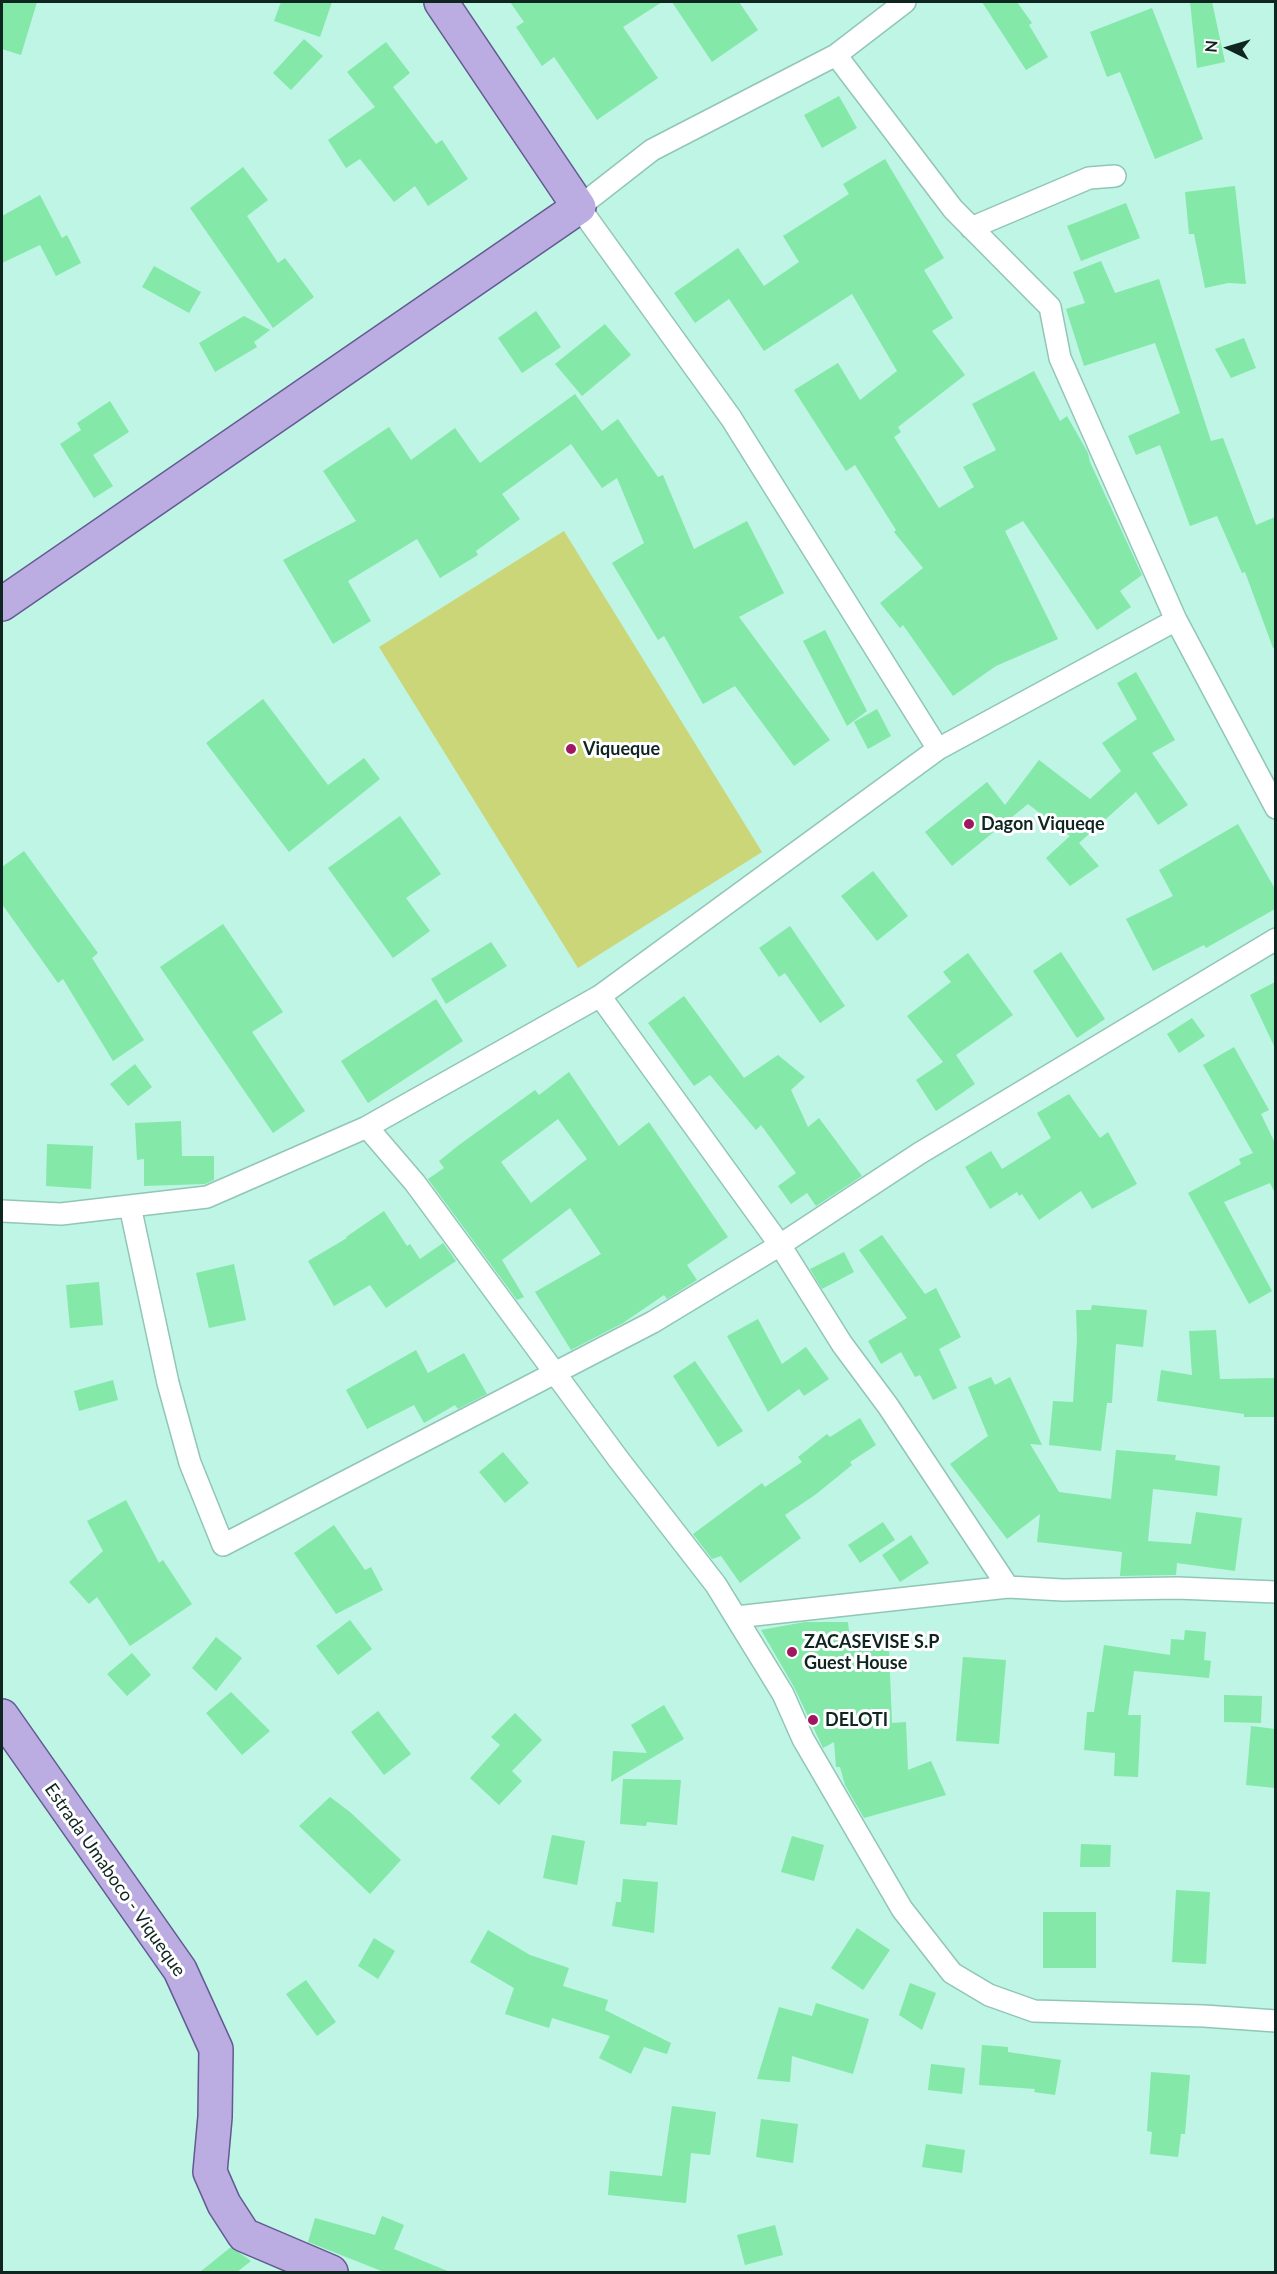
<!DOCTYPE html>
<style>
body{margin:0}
#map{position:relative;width:1277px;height:2274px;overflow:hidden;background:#bef5e5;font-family:Lato,sans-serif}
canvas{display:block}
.frame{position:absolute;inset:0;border:3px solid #0f251f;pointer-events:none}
.north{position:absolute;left:1199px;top:18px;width:60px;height:60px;-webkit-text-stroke:4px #fff;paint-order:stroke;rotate:275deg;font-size:16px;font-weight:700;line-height:24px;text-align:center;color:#0f251f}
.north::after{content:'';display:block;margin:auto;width:21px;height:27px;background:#0f251f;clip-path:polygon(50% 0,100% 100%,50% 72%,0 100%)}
</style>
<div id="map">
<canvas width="1277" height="2274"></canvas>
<div class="frame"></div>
<div class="north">N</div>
</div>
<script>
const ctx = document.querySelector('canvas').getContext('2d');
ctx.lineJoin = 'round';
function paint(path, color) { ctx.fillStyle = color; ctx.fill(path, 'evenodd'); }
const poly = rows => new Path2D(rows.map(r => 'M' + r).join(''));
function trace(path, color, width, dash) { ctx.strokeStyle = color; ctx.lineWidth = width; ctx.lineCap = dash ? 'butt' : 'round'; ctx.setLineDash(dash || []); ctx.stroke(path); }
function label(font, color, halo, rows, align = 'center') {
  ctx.font = font + ' Lato,sans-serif'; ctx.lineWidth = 6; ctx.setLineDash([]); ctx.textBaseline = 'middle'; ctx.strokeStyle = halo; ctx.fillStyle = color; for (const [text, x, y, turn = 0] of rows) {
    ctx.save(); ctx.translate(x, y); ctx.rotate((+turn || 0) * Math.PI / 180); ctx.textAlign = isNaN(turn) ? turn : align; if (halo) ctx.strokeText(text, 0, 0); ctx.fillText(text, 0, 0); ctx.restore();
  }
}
paint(poly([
 [564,531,762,852,578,968,379,647]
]), '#cad678');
paint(poly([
 [2,2,37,2,21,55,2,49],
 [281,2,332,2,320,37,274,21],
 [510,2,662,2,623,27,658,78,597,120,554,57,542,66,516,27,524,22],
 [672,2,739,2,758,30,712,62],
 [982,2,1017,2,1032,23,1029,25,1048,57,1026,70],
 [1190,2,1212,2,1225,62,1197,68],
 [1152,8,1203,139,1155,159,1120,72,1107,77,1090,32],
 [304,39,323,56,291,90,273,73],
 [386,42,410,73,393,87,436,144,442,140,468,179,428,206,415,186,394,202,360,159,346,168,328,140,375,107,347,72],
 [839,96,857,128,822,148,804,115],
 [885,159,944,258,924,270,953,318,932,331,965,375,898,427,901,432,894,437,939,508,974,487,963,467,996,450,972,404,1034,371,1060,421,1067,416,1088,453,1090,462,1142,575,1120,591,1131,607,1097,630,1023,521,1005,531,1058,639,996,666,953,696,903,625,900,628,880,603,923,568,894,532,896,530,855,465,846,471,794,390,838,363,860,400,897,371,852,294,764,351,729,299,695,323,674,293,738,248,764,286,799,262,783,236,849,194,843,184],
 [243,167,268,200,247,216,278,263,285,258,314,297,273,328,190,208],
 [1235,186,1246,284,1228,283,1205,288,1194,234,1189,234,1185,192],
 [40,195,62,238,67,235,81,263,56,276,40,245,2,263,2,216],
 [1126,203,1140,238,1081,261,1067,226],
 [1101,261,1115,293,1159,279,1211,441,1223,438,1256,525,1275,517,1275,648,1273,648,1245,572,1242,573,1217,516,1190,526,1160,445,1136,455,1128,436,1180,413,1155,343,1084,366,1066,309,1085,303,1073,272],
 [154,266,201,292,189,313,142,287],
 [536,311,561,347,522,373,498,338],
 [244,316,270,330,254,342,257,347,215,372,199,343],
 [605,324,631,355,582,396,555,364],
 [1244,338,1256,368,1231,378,1215,349],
 [575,394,602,431,618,419,658,477,663,475,694,549,747,521,784,593,739,617,830,740,794,766,735,686,703,704,664,636,658,640,612,563,644,543,617,478,602,488,571,444,502,494,520,519,476,551,478,555,440,578,417,539,348,581,371,621,333,644,283,560,356,521,323,471,389,427,411,460,455,428,480,463],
 [110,401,129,432,93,455,113,486,94,498,60,444,81,430,77,423],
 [825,630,867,711,847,726,803,641],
 [1136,672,1175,740,1152,753,1188,805,1158,825,1136,792,1079,843,1099,866,1070,886,1046,858,1070,836,1028,804,952,866,925,832,987,782,1005,805,1039,760,1090,799,1121,771,1102,743,1137,719,1117,683],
 [263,699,328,785,364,758,380,779,289,852,206,743],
 [877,709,891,736,868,749,854,722],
 [400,816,441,874,406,898,430,931,393,958,328,868],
 [1238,824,1275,889,1275,909,1206,948,1204,945,1153,971,1126,919,1173,896,1159,870],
 [24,851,98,953,92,958,144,1040,113,1061,63,979,58,983,2,904,2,867],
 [873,871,908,916,877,941,841,896],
 [223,924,283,1012,252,1032,305,1111,273,1133,160,967],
 [790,926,845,1006,820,1023,785,973,779,977,759,948],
 [491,942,507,966,446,1004,431,979],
 [1061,952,1105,1019,1077,1038,1033,971],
 [968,953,1013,1015,956,1055,975,1084,936,1111,916,1080,943,1062,907,1016,951,982,943,972],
 [1275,982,1275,1048,1250,995],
 [684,996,744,1078,778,1055,805,1077,791,1090,808,1127,819,1118,862,1176,816,1206,807,1193,791,1204,778,1186,796,1173,761,1125,756,1130,710,1075,694,1086,648,1023],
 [436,999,463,1041,368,1103,341,1061],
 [1192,1018,1205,1036,1179,1053,1167,1034],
 [1234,1047,1269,1110,1261,1114,1275,1143,1275,1193,1270,1183,1224,1202,1272,1291,1249,1304,1188,1193,1241,1164,1239,1159,1253,1153,1203,1065],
 [135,1064,152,1087,128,1106,110,1084],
 [569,1072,619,1146,649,1122,728,1237,687,1265,697,1280,667,1299,664,1295,623,1323,571,1350,535,1292,601,1254,570,1208,502,1260,524,1297,517,1300,428,1179,444,1168,439,1161,459,1145,535,1090,539,1095],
 [558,1119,587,1159,531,1203,501,1162],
 [1069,1094,1100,1138,1108,1132,1137,1184,1092,1209,1081,1191,1039,1220,1022,1194,1019,1196,1017,1192,990,1209,965,1167,991,1151,1002,1169,1051,1138,1037,1113],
 [181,1121,182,1156,214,1156,214,1180,205,1184,144,1186,144,1159,137,1160,135,1123],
 [47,1144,93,1146,91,1189,46,1186],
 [384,1211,407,1246,410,1244,420,1259,443,1243,456,1261,386,1308,370,1285,334,1306,308,1261,347,1238,346,1237],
 [882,1235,925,1294,936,1288,961,1337,939,1349,957,1388,933,1400,920,1375,915,1377,901,1352,881,1364,868,1341,907,1318,859,1250],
 [844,1252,854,1272,822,1289,810,1269],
 [234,1264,246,1320,209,1328,196,1273],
 [99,1282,103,1325,70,1328,66,1285],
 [1092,1305,1147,1310,1143,1347,1116,1344,1112,1403,1107,1403,1101,1451,1049,1445,1053,1401,1073,1402,1077,1340,1076,1310,1091,1310],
 [758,1319,782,1364,806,1347,829,1379,804,1396,799,1389,768,1412,727,1336],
 [1216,1330,1220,1379,1275,1378,1275,1417,1244,1417,1244,1414,1157,1401,1161,1370,1192,1375,1189,1331],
 [416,1350,428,1373,464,1353,487,1394,458,1409,455,1405,424,1423,414,1405,367,1429,346,1390],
 [695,1361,743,1431,718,1447,673,1376],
 [991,1377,995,1385,1010,1377,1042,1445,1030,1444,1059,1492,1111,1499,1116,1450,1176,1455,1175,1460,1220,1466,1217,1496,1153,1489,1148,1541,1191,1544,1196,1512,1242,1518,1235,1571,1177,1563,1176,1575,1120,1576,1122,1552,1037,1542,1040,1514,1007,1539,950,1464,988,1436,968,1387],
 [113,1380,118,1400,79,1411,74,1391],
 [860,1418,876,1445,850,1462,852,1465,815,1495,785,1515,801,1538,740,1583,721,1556,712,1559,693,1534,762,1483,765,1487,802,1462,798,1457,827,1434,830,1437],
 [503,1452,529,1483,505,1503,479,1472],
 [126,1500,159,1563,163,1560,192,1604,130,1646,97,1597,89,1604,69,1582,103,1551,87,1521],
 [883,1522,895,1540,860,1563,848,1545],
 [334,1525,365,1570,371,1567,383,1590,336,1614,294,1553],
 [911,1535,929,1563,900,1582,882,1555],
 [350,1620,372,1649,338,1675,316,1646],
 [805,1622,848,1622,851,1648,889,1649,892,1723,906,1722,908,1770,931,1761,946,1795,864,1818,845,1785,840,1767,836,1767,834,1742,823,1748,794,1687,761,1630],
 [1185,1630,1206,1632,1204,1660,1211,1661,1209,1678,1134,1671,1128,1715,1141,1715,1138,1777,1114,1776,1115,1753,1084,1750,1087,1712,1094,1712,1104,1645,1170,1655,1171,1639,1184,1640],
 [216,1637,242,1658,216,1691,192,1668],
 [132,1653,151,1675,127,1696,107,1674],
 [963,1657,1006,1660,999,1744,956,1741],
 [231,1692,270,1731,242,1755,206,1713],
 [1224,1695,1262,1696,1261,1723,1224,1722],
 [664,1705,684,1739,611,1782,613,1751,647,1753,631,1725],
 [378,1711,411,1754,384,1775,351,1732],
 [515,1713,542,1740,512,1771,522,1781,499,1805,470,1778,500,1745,491,1737],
 [1251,1726,1275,1729,1275,1788,1246,1785],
 [623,1779,681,1780,677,1825,647,1822,646,1826,620,1824],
 [330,1797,350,1812,401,1860,370,1894,299,1826],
 [552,1835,585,1841,577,1885,543,1878],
 [792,1836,824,1845,814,1881,781,1872],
 [1081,1844,1111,1845,1110,1867,1080,1867],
 [623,1879,658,1882,654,1933,612,1926,616,1902,621,1902],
 [1176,1890,1210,1892,1206,1964,1172,1962],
 [1043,1912,1096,1912,1096,1968,1043,1968],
 [857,1928,890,1950,863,1990,831,1968],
 [488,1930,530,1955,569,1968,563,1986,608,2000,605,2010,671,2043,667,2054,644,2047,631,2074,599,2058,610,2036,552,2018,549,2028,505,2014,514,1988,470,1962],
 [374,1938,395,1951,378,1979,358,1966],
 [306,1980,336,2022,317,2036,286,1994],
 [910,1983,936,1993,922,2030,899,2015],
 [816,2003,869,2019,853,2074,792,2056,790,2082,757,2079,779,2007,812,2016],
 [982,2045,1008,2047,1008,2052,1061,2060,1055,2095,1034,2092,1035,2089,979,2085],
 [931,2064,965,2068,962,2094,928,2090],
 [1151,2072,1190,2075,1185,2134,1181,2134,1178,2157,1150,2154,1152,2132,1147,2131],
 [672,2106,716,2112,710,2155,691,2153,686,2203,608,2195,610,2171,662,2176],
 [761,2119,798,2124,793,2163,756,2157],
 [926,2144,965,2150,962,2173,922,2167],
 [382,2216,404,2225,394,2249,450,2272,384,2272,308,2242,315,2218,375,2235],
 [775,2225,783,2255,745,2265,737,2235],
 [231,2247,251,2261,237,2272,200,2272]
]), '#83e8a8');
const minor = poly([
 [905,2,836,55,652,150,579,207,731,418,938,749],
 [836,55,953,209,1050,307,1060,358,1176,620,1276,808],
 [971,228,1089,178,1115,176],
 [600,996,780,1245,842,1344,888,1406,1008,1587],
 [367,1127,415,1183,619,1460,716,1585,783,1694,803,1739,902,1909,952,1973,989,1995,1034,2011,1204,2016,1276,2021],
 [130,1206,168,1383,190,1463,223,1545,653,1322,780,1245,920,1153,1276,939],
 [2,1211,61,1214,207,1197,367,1127,600,996,938,749,1176,620],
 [736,1617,1008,1587,1063,1590,1177,1588,1276,1592]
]);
const primary = poly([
 [2,604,579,207,441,2],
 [2,1716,180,1970,216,2049,215,2117,210,2172,224,2204,244,2235,331,2272]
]);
trace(minor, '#91c6b7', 24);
trace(primary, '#625a91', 36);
trace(minor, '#fff', 21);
trace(primary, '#bbade2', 33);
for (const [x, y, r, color] of [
 [571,749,6,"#a11761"],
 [969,824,6,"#a11761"],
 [792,1652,6,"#a11761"],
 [813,1720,6,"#a11761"]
]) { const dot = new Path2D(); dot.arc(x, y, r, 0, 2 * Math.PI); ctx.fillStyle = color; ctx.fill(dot); trace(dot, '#fff', 2); }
label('bold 18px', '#0f251f', '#fff', [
 ["Viqueque",583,749],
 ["Dagon Viqueqe",981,824],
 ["ZACASEVISE S.P",804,1642],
 ["Guest House",804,1663],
 ["DELOTI",825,1720]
], 'left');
label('18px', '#0f251f', '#fff', [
 ["Estrada Umaboco - Viqueque",115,1880,55]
]);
</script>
